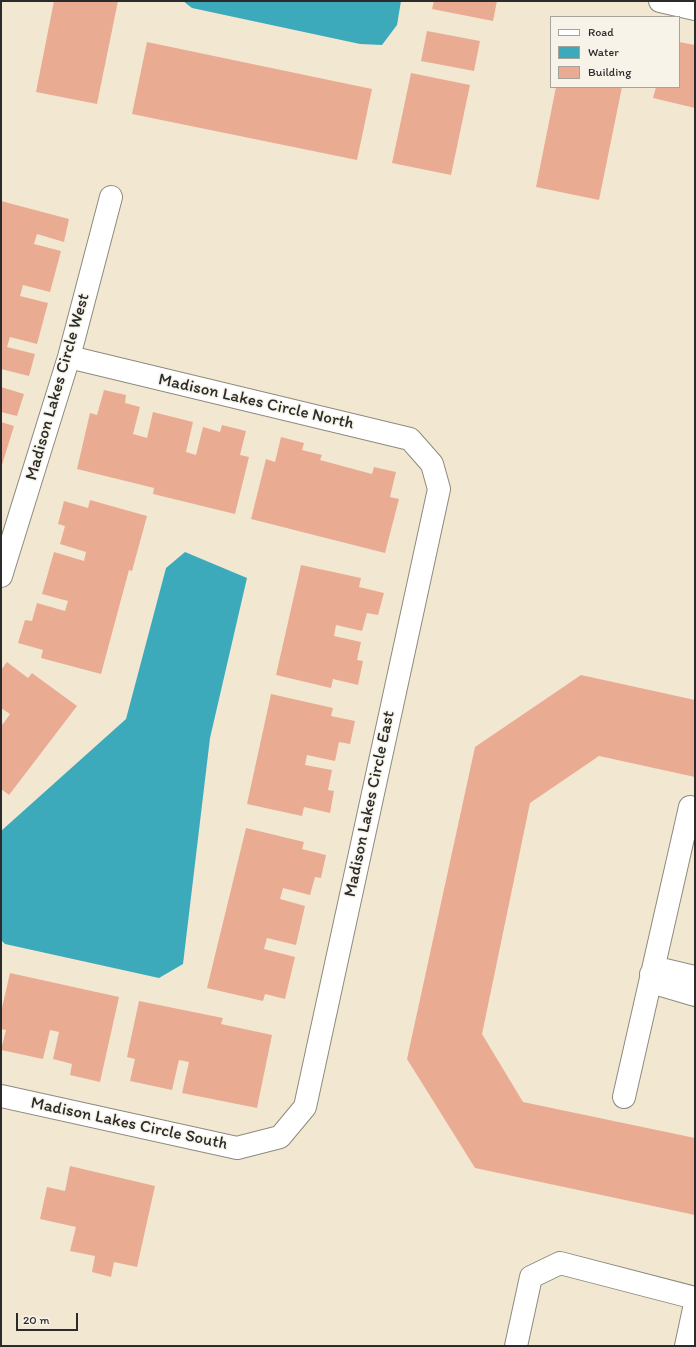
<!DOCTYPE html>
<style>
body{margin:0}
#map{position:relative;width:696px;height:1347px;overflow:hidden;background:#f2e8d2;font-family:Itim,sans-serif}
canvas{display:block}
.frame{position:absolute;inset:0;border:2px solid #2b2b2b;pointer-events:none}
.legend{position:absolute;left:550px;top:16px;width:130px;height:72px;box-sizing:border-box;background:#f7f3e8;border:1px solid #a5a39c;margin:0;padding:5px 7px;list-style:none;font-size:12px;color:#2b2b2b}
.legend li{display:flex;align-items:center;gap:8px;height:20px}
.legend b{width:20px;border:1px solid #a5a39c}
.scale{position:absolute;left:16px;top:1313px;width:62px;height:18px;box-sizing:border-box;border:2px solid #2b2b2b;border-top:0;padding-left:5px;font-size:12px;line-height:14px;white-space:nowrap;color:#2b2b2b;-webkit-text-stroke:3px #f7f3e8;paint-order:stroke}
</style>
<div id="map">
<canvas width="696" height="1347"></canvas>
<div class="frame"></div>
<ul class="legend">
<li><b style="height:5px;background:#fff"></b>Road</li>
<li><b style="height:11px;background:#3caabb"></b>Water</li>
<li><b style="height:11px;background:#e9ac93"></b>Building</li>
</ul>
<div class="scale">20 m</div>
</div>
<script>
const ctx = document.querySelector('canvas').getContext('2d');
ctx.lineJoin = 'round';
function paint(path, color) { ctx.fillStyle = color; ctx.fill(path, 'evenodd'); }
const poly = rows => new Path2D(rows.map(r => 'M' + r).join(''));
function trace(path, color, width, dash) { ctx.strokeStyle = color; ctx.lineWidth = width; ctx.lineCap = dash ? 'butt' : 'round'; ctx.setLineDash(dash || []); ctx.stroke(path); }
function label(font, color, halo, rows, align = 'center') {
  ctx.font = font + ' Itim,sans-serif'; ctx.lineWidth = 3; ctx.setLineDash([]); ctx.textBaseline = 'middle'; ctx.strokeStyle = halo; ctx.fillStyle = color; for (const [text, x, y, turn = 0] of rows) {
    ctx.save(); ctx.translate(x, y); ctx.rotate((+turn || 0) * Math.PI / 180); ctx.textAlign = isNaN(turn) ? turn : align; if (halo) ctx.strokeText(text, 0, 0); ctx.fillText(text, 0, 0); ctx.restore();
  }
}
paint(poly([
 [183,1,401,1,397,25,382,45,360,44,192,8],
 [185,552,247,578,210,738,183,964,159,978,5,944,1,940,1,831,126,719,166,568]
]), '#3caabb');
paint(poly([
 [54,1,118,1,97,104,36,92],
 [434,1,497,1,493,21,432,9],
 [427,31,480,41,474,71,421,61],
 [147,42,372,89,357,160,132,114],
 [679,42,695,45,695,108,653,98,656,87,679,87],
 [411,73,470,85,451,175,392,163],
 [556,87,622,87,599,200,536,187],
 [1,201,69,219,64,242,37,234,34,244,61,251,50,292,23,285,20,296,48,303,37,344,10,337,7,347,35,354,29,376,1,369],
 [1,387,24,394,17,416,1,412],
 [104,390,126,395,125,403,140,407,133,434,147,438,153,412,193,422,186,452,196,455,203,427,220,432,222,425,246,431,240,455,249,457,235,514,153,494,154,488,77,469,90,413,97,415],
 [1,422,14,426,1,468],
 [281,437,304,443,302,450,322,455,320,460,372,474,374,467,396,472,390,497,399,499,385,553,251,519,266,459,275,462],
 [90,500,147,516,132,571,129,570,101,674,41,658,43,650,18,643,25,620,32,621,37,603,65,611,68,601,42,594,54,552,84,561,86,552,60,544,65,526,58,524,64,501,88,508],
 [301,565,361,578,359,587,384,593,378,615,367,613,362,631,336,625,334,636,361,642,357,660,363,661,358,685,333,679,331,688,276,675],
 [7,662,28,678,32,673,77,706,9,795,1,789,1,723,3,724,10,714,1,708,1,670],
 [581,675,695,700,695,777,599,756,530,803,482,1034,523,1102,695,1138,695,1215,475,1168,407,1059,475,747],
 [271,694,333,708,331,716,355,721,350,744,339,742,335,761,307,755,305,765,332,770,328,790,334,791,330,813,304,807,302,816,247,804],
 [246,828,304,842,302,849,326,855,321,878,315,877,310,895,283,888,280,899,305,906,296,945,267,938,264,949,295,957,285,999,265,994,263,1001,207,988],
 [10,973,119,997,100,1082,70,1075,72,1064,53,1059,59,1032,50,1030,43,1059,1,1050,6,1030,1,1029,1,1012],
 [139,1001,223,1018,221,1024,272,1035,257,1108,182,1093,189,1062,179,1060,172,1090,130,1081,135,1059,127,1057],
 [70,1166,155,1186,137,1267,114,1262,111,1277,92,1272,95,1256,70,1251,76,1227,40,1219,47,1187,65,1191]
]), '#e9ac93');
const minor = poly([
 [660,1,695,9],
 [1,576,69,357,111,197],
 [695,977,665,970,651,974,661,985,695,995],
 [1,1096,237,1148,280,1137,305,1107,439,489,432,464,410,439,69,357],
 [624,1097,690,807],
 [516,1346,531,1277,560,1263,695,1298],
 [686,1346,695,1304]
]);
trace(minor, '#8e8a7e', 24);
trace(minor, '#fff', 22);
label('17px', '#2b2b2b', '#f7f3e8', [
 ["Madison Lakes Circle West",58,387,-74],
 ["Madison Lakes Circle North",256,402,13],
 ["Madison Lakes Circle East",370,804,-78],
 ["Madison Lakes Circle South",129,1124,12]
]);
</script>
